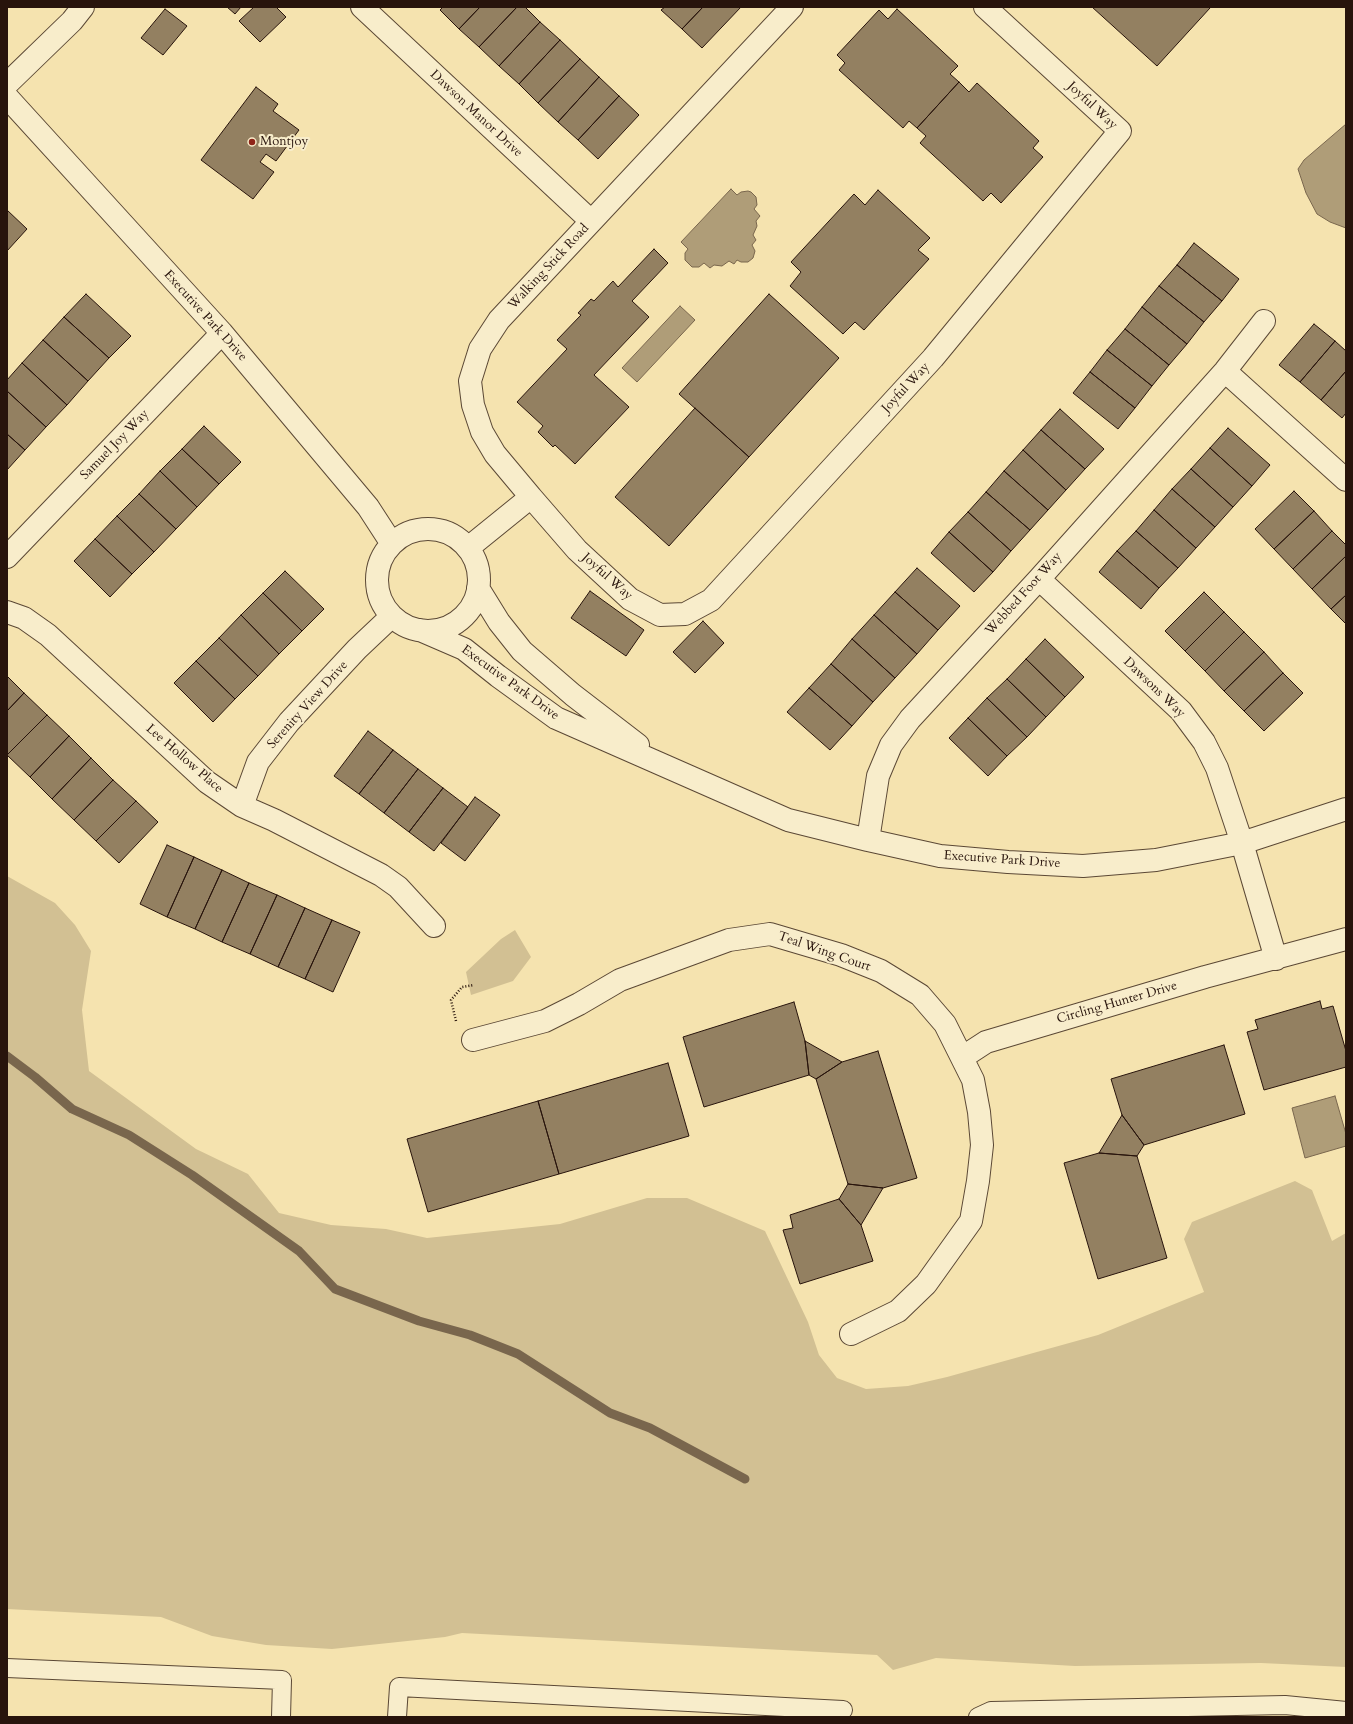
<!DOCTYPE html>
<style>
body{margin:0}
#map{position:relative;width:1353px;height:1724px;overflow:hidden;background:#f5e3af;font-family:Cardo,serif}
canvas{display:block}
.frame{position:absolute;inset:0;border:8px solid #28140c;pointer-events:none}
</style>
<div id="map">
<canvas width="1353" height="1724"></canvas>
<div class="frame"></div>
</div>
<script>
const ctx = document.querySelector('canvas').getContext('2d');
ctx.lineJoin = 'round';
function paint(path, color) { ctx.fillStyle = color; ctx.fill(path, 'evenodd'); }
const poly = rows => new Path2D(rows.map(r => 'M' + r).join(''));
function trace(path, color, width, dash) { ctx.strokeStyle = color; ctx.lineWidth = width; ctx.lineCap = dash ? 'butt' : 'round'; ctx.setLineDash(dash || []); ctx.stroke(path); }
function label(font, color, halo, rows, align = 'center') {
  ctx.font = font + ' Cardo,serif'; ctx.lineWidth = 4; ctx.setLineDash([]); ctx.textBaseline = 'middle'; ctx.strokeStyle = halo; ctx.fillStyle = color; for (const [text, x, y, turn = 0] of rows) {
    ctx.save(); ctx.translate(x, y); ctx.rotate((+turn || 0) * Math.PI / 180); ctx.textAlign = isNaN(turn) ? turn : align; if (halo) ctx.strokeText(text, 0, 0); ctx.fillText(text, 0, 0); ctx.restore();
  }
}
paint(poly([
 [7,876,55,903,75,925,91,951,82,1010,89,1071,196,1149,248,1174,279,1213,331,1225,386,1229,427,1238,560,1224,647,1198,687,1198,765,1231,808,1322,819,1355,837,1378,866,1389,908,1386,947,1377,1098,1335,1204,1292,1184,1239,1192,1222,1295,1181,1312,1190,1332,1241,1346,1233,1346,1667,1261,1663,1075,1666,936,1658,893,1670,877,1655,462,1633,445,1637,332,1649,266,1645,212,1636,161,1617,7,1609],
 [515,930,531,957,513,981,471,995,466,972,501,939]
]), '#d2c093');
const water = poly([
 [1346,124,1346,228,1330,222,1317,214,1306,193,1298,169,1304,160,1346,124],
 [731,189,737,195,741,192,748,191,751,192,756,197,757,205,754,209,760,216,756,221,757,226,753,235,756,240,752,245,755,251,753,258,748,262,741,262,737,260,734,264,729,261,722,266,714,265,710,268,704,263,699,267,692,267,685,260,685,253,688,249,681,242,731,189],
 [680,306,695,320,637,382,622,368,680,306],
 [1335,1096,1346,1134,1346,1146,1305,1158,1292,1108,1335,1096]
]);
paint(water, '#af9d78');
trace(water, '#79664d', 1);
trace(poly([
 [7,1056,35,1077,72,1109,129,1135,192,1175,299,1251,335,1289,419,1321,470,1335,518,1354,610,1413,650,1428,745,1479]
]), '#79664d', 9);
const building = poly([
 [227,7,241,7,235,14,227,7],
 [254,7,276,7,286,17,260,42,239,21,254,7],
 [443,7,480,7,459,29,440,10,443,7],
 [480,7,517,7,479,47,459,29,480,7],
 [517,7,525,7,540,22,499,66,479,47,517,7],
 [665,7,703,7,682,29,661,10,665,7],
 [703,7,741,7,702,48,682,29,703,7],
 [1092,7,1210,7,1210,8,1157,66,1092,7],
 [165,9,187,26,163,55,141,38,165,9],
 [897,9,958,66,950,74,959,82,917,128,909,121,903,128,839,70,845,63,837,55,879,10,888,19,897,9],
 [540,22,560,40,519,84,499,66,540,22],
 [560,40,580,59,538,103,519,84,560,40],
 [580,59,599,77,558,122,538,103,580,59],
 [599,77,619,96,578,140,558,122,599,77],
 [959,82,969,92,977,83,1039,141,1033,148,1043,157,1001,203,991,193,983,201,920,143,926,136,917,128,959,82],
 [256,87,278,104,273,111,299,130,276,161,266,154,260,162,274,172,253,199,201,160,256,87],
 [619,96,639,115,598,159,578,140,619,96],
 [878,190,930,238,918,250,929,259,864,330,855,322,843,334,790,286,801,272,791,262,854,194,865,205,878,190],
 [7,210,27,229,7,251,7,210],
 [1194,243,1239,279,1222,301,1177,265,1194,243],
 [654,249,668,263,632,301,649,317,594,375,629,407,575,464,555,445,553,447,538,432,543,426,517,402,567,349,557,340,581,315,578,313,591,299,594,301,613,281,618,287,654,249],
 [1177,265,1222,301,1204,322,1159,286,1177,265],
 [1159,286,1204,322,1187,344,1142,307,1159,286],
 [86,294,131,336,109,358,64,317,86,294],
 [769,294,839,358,749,457,679,394,769,294],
 [1142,307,1187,344,1169,365,1125,329,1142,307],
 [64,317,109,358,88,381,43,340,64,317],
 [1314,324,1335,341,1300,382,1279,365,1314,324],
 [1125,329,1169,365,1152,386,1107,350,1125,329],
 [43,340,88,381,67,405,22,363,43,340],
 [1335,341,1346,351,1346,371,1321,400,1300,382,1335,341],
 [1107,350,1152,386,1135,408,1090,372,1107,350],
 [22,363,67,405,46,427,7,391,7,380,22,363],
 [1346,371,1346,413,1342,418,1321,400,1346,371],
 [1090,372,1135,408,1118,429,1073,393,1090,372],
 [7,391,46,427,25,450,7,434,7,391],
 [695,408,749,457,669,546,615,497,695,408],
 [1060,409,1104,449,1085,469,1041,430,1060,409],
 [204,426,241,462,219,484,182,449,204,426],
 [1228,428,1270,465,1252,486,1210,448,1228,428],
 [1041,430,1085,469,1066,490,1023,450,1041,430],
 [7,434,25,450,7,470,7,434],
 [1210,448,1252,486,1233,507,1191,469,1210,448],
 [182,449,219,484,197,507,160,471,182,449],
 [1023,450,1066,490,1048,510,1004,471,1023,450],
 [1191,469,1233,507,1215,527,1172,489,1191,469],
 [160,471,197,507,176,529,139,494,160,471],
 [1004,471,1048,510,1030,530,986,492,1004,471],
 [1172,489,1215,527,1196,548,1154,510,1172,489],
 [1294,491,1314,511,1274,549,1255,529,1294,491],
 [986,492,1030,530,1011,551,968,512,986,492],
 [139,494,176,529,154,552,117,516,139,494],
 [1154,510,1196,548,1178,568,1136,531,1154,510],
 [1314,511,1332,531,1293,569,1274,549,1314,511],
 [968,512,1011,551,993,572,949,532,968,512],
 [117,516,154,552,132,574,95,539,117,516],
 [1136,531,1178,568,1159,588,1117,551,1136,531],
 [1332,531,1346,545,1346,556,1312,589,1293,569,1332,531],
 [949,532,993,572,974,592,931,553,949,532],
 [95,539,132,574,110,597,74,561,95,539],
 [1117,551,1159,588,1141,609,1099,572,1117,551],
 [1346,556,1346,595,1331,609,1312,589,1346,556],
 [917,568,960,606,938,630,895,592,917,568],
 [285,571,324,609,302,631,263,593,285,571],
 [590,591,644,630,626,656,571,618,590,591],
 [895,592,938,630,917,654,874,615,895,592],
 [1204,592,1224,612,1185,651,1165,631,1204,592],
 [263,593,302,631,279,654,241,615,263,593],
 [1346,595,1346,624,1331,609,1346,595],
 [1224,612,1244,632,1205,671,1185,651,1224,612],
 [241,615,279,654,258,676,219,638,241,615],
 [874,615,917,654,895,678,852,639,874,615],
 [703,621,724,643,695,673,673,652,703,621],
 [1244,632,1264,652,1224,691,1205,671,1244,632],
 [219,638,258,676,235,699,196,661,219,638],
 [852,639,895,678,873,702,831,664,852,639],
 [1045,639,1084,677,1065,697,1026,659,1045,639],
 [1264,652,1283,673,1244,711,1224,691,1264,652],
 [1026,659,1065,697,1046,717,1007,679,1026,659],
 [196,661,235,699,213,722,174,683,196,661],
 [831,664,873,702,852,726,809,688,831,664],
 [1283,673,1303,693,1264,731,1244,711,1283,673],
 [7,676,24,693,7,711,7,676],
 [1007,679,1046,717,1027,737,987,698,1007,679],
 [809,688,852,726,830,750,787,712,809,688],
 [24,693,47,715,7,755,7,711,24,693],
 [987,698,1027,737,1007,756,968,718,987,698],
 [47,715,69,736,30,777,7,755,47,715],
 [968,718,1007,756,988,776,949,738,968,718],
 [368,731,393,750,359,794,334,776,368,731],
 [69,736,91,758,52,799,30,777,69,736],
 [393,750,418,769,384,813,359,794,393,750],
 [91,758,113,780,74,820,52,799,91,758],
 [418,769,443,788,409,832,384,813,418,769],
 [113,780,136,801,96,841,74,820,113,780],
 [443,788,468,807,434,851,409,832,443,788],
 [475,797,500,815,465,861,441,843,475,797],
 [136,801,158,822,119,863,96,841,136,801],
 [167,845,194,857,167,917,140,904,167,845],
 [194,857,222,870,195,929,167,917,194,857],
 [222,870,249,883,222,942,195,929,222,870],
 [249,883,277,895,250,954,222,942,249,883],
 [277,895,305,908,278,967,250,954,277,895],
 [305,908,332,920,305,979,278,967,305,908],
 [332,920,360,932,333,992,305,979,332,920],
 [1320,1001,1322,1009,1333,1006,1346,1051,1346,1067,1264,1090,1247,1032,1258,1029,1255,1020,1320,1001],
 [794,1002,805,1041,809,1075,704,1107,683,1037,794,1002],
 [805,1041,842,1062,816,1079,809,1075,805,1041],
 [1224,1045,1245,1114,1144,1145,1122,1115,1111,1079,1224,1045],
 [878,1051,917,1178,883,1188,848,1184,816,1079,842,1062,878,1051],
 [668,1063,689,1136,559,1174,538,1101,668,1063],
 [538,1101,559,1174,428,1212,407,1139,538,1101],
 [1122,1115,1144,1145,1137,1156,1099,1153,1122,1115],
 [1099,1153,1137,1156,1167,1258,1098,1279,1064,1163,1099,1153],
 [848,1184,883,1188,861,1225,839,1199,848,1184],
 [839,1199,861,1225,873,1261,800,1284,783,1230,793,1228,790,1215,839,1199]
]);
paint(building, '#938061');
trace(building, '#28140c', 1);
const service = poly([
 [7,1668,282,1680,281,1717],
 [397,1717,399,1687,843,1710],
 [978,1717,991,1711,1285,1705,1346,1711]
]);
const minor = poly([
 [362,7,591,221],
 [7,84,72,21,83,7],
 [7,97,222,333,368,507,392,544],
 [1225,371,1346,480],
 [531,497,577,550,630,599,660,615,685,614,711,600,933,358,1120,131,985,7],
 '377 580a51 51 0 1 1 102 0a51 51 0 1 1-102 0Z',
 [468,548,531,497,495,454,482,432,473,405,470,381,480,349,499,320,792,7],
 [7,557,222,333],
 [1039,579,1181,711,1204,742,1217,768,1242,843,1276,959],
 [478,588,499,622,522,651,573,695,638,745],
 [7,612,24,618,48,635,207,782,242,806,274,820,381,875,398,887,434,926],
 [420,630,464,649,498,676,556,718,788,820,868,840,940,856,1008,862,1083,866,1156,860,1242,843,1346,809],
 [242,806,258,762,289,722,357,649,392,616],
 [868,840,878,776,891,745,910,719,1039,579,1225,371,1264,321],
 [473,1040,545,1021,579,1004,620,980,729,940,770,934,841,955,881,971,920,995,945,1024,973,1080,979,1112,982,1145,978,1181,971,1221,926,1284,898,1311,851,1334],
 [963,1057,986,1042,1205,977,1346,939]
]);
trace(service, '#5b4835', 20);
trace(minor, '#5b4835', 24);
trace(poly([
 [456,1021,451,1000,462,987,474,985]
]), '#28140c', 2.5, [1, 2]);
trace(service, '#f8edcb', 18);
trace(minor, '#f8edcb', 22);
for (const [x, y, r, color] of [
 [252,142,4,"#8f2418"]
]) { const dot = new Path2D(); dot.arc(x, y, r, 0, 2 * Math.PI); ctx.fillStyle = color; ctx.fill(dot); trace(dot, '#f8edcb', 1.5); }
label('13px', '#28140c', '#f8edcb', [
 ["Joyful Way",1092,106,43],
 ["Dawson Manor Drive",476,114,43],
 ["Walking Stick Road",549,267,-47],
 ["Executive Park Drive",205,316,48],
 ["Joyful Way",906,388,-47],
 ["Samuel Joy Way",115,445,-46],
 ["Joyful Way",607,577,42],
 ["Webbed Foot Way",1024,594,-48],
 ["Executive Park Drive",510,683,36],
 ["Dawsons Way",1154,688,44],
 ["Serenity View Drive",308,705,-48],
 ["Lee Hollow Place",184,759,41],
 ["Executive Park Drive",1002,860,4],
 ["Teal Wing Court",824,952,19],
 ["Circling Hunter Drive",1117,1003,-16]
]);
label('13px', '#28140c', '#f8edcb', [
 ["Montjoy",260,142]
], 'left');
</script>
